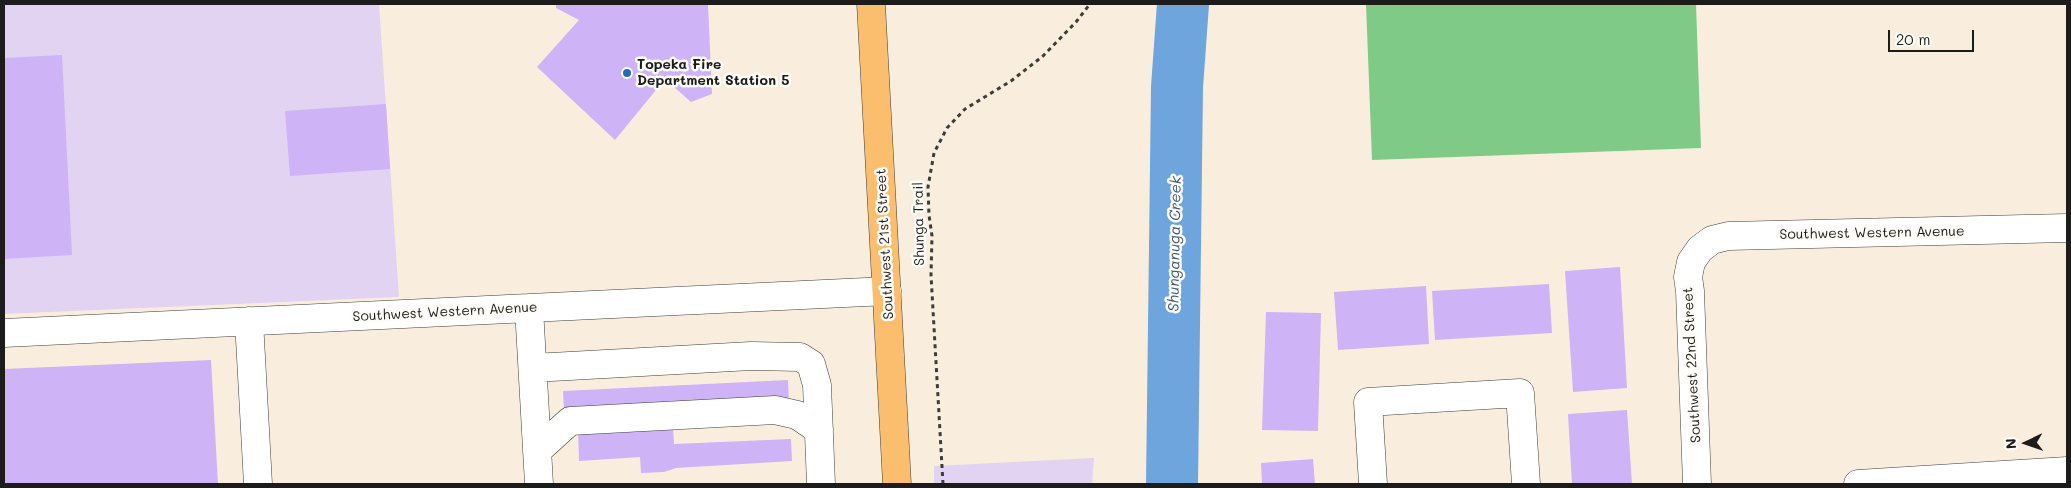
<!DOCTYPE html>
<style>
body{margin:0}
#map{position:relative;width:2071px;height:488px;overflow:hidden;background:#f9eede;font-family:Mali,sans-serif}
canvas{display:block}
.frame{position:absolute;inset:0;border:5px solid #1c1c1c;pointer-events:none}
.north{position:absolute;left:2001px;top:418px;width:50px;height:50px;-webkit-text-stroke:4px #fdfcf7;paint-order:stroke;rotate:267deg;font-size:14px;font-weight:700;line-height:20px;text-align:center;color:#1c1c1c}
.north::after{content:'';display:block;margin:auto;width:18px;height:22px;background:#1c1c1c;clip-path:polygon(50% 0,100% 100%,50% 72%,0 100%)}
.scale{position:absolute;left:1888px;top:30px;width:86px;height:22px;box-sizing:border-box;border:2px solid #1c1c1c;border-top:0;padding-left:6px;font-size:15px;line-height:18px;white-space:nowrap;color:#1c1c1c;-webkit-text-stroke:4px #fdfcf7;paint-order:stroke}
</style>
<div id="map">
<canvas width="2071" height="488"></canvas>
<div class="frame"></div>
<div class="north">N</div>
<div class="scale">20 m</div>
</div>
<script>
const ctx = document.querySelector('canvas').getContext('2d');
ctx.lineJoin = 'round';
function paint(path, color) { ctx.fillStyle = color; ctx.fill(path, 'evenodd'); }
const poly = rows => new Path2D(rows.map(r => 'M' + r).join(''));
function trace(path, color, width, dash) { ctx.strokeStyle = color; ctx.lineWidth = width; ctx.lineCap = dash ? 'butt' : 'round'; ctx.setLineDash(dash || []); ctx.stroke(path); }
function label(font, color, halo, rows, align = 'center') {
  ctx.font = font + ' Mali,sans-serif'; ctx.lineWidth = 5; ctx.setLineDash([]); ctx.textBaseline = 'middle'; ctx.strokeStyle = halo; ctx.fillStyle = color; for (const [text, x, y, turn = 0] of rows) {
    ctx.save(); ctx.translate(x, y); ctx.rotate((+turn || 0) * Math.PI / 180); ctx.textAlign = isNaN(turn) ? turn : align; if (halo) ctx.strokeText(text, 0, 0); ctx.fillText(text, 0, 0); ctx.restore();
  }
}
paint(poly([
 [4,4,379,4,399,297,4,314],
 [1094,458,1092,484,934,484,934,466]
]), '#e3d3f2');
paint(poly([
 [1366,4,1696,4,1701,148,1372,160]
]), '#80ca88');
trace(poly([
 [1172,484,1177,87,1183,4]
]), '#6ea5dc', 52);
paint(poly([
 [556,4,708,4,712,94,691,102,665,79,615,140,537,67,579,20,556,8],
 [62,55,72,255,4,259,4,58],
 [386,104,390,169,290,176,285,111],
 [1620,267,1627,388,1573,392,1565,271],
 [1549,284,1552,333,1435,340,1432,291],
 [1426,286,1429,344,1338,350,1334,292],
 [1266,312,1321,313,1318,431,1262,430],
 [211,360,218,484,4,484,4,369],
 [788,380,789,402,672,408,674,444,791,439,792,461,676,468,664,472,641,473,640,457,579,461,578,430,564,413,563,391],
 [1627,410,1632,484,1572,484,1568,414],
 [1313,459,1315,484,1262,484,1261,463]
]), '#ceb3f7');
const minor = poly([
 [529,308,539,484],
 [249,321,258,484],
 [4,333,887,291],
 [533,368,751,356,800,357,811,364,817,385,821,484],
 [537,451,570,421,775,410,797,415,819,430],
 [1373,484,1368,402,1520,393,1526,484],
 [1697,484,1690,291,1688,277,1691,262,1700,249,1712,240,1728,236,2067,228],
 [1858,484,2067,471]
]);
const major = poly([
 [871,4,897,484]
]);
trace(minor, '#3d3c39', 29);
trace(major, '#3d3c39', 29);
trace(poly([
 [943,484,931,275,932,236,929,215,928,187,934,153,947,128,965,109,1011,81,1043,56,1076,22,1090,4]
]), '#3d3c39', 3, [4, 4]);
trace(minor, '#fff', 28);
trace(major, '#fbbe6e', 28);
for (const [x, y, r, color] of [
 [627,73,5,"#1f6fb2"]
]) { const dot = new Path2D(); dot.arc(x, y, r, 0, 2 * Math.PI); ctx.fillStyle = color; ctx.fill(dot); trace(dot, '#fdfcf7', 2); }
label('bold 14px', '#1c1c1c', '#fdfcf7', [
 ["Topeka Fire",637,65],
 ["Department Station 5",637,81]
], 'left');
label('14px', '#1c1c1c', '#fdfcf7', [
 ["Shunga Trail",919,224,-91],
 ["Southwest Western Avenue",1872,233,-1],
 ["Southwest 21st Street",885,244,-93],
 ["Southwest Western Avenue",445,312,-3],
 ["Southwest 22nd Street",1692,365,-93]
]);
label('italic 15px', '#415a72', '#fdfcf7', [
 ["Shunganuga Creek",1175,244,-89]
]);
</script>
